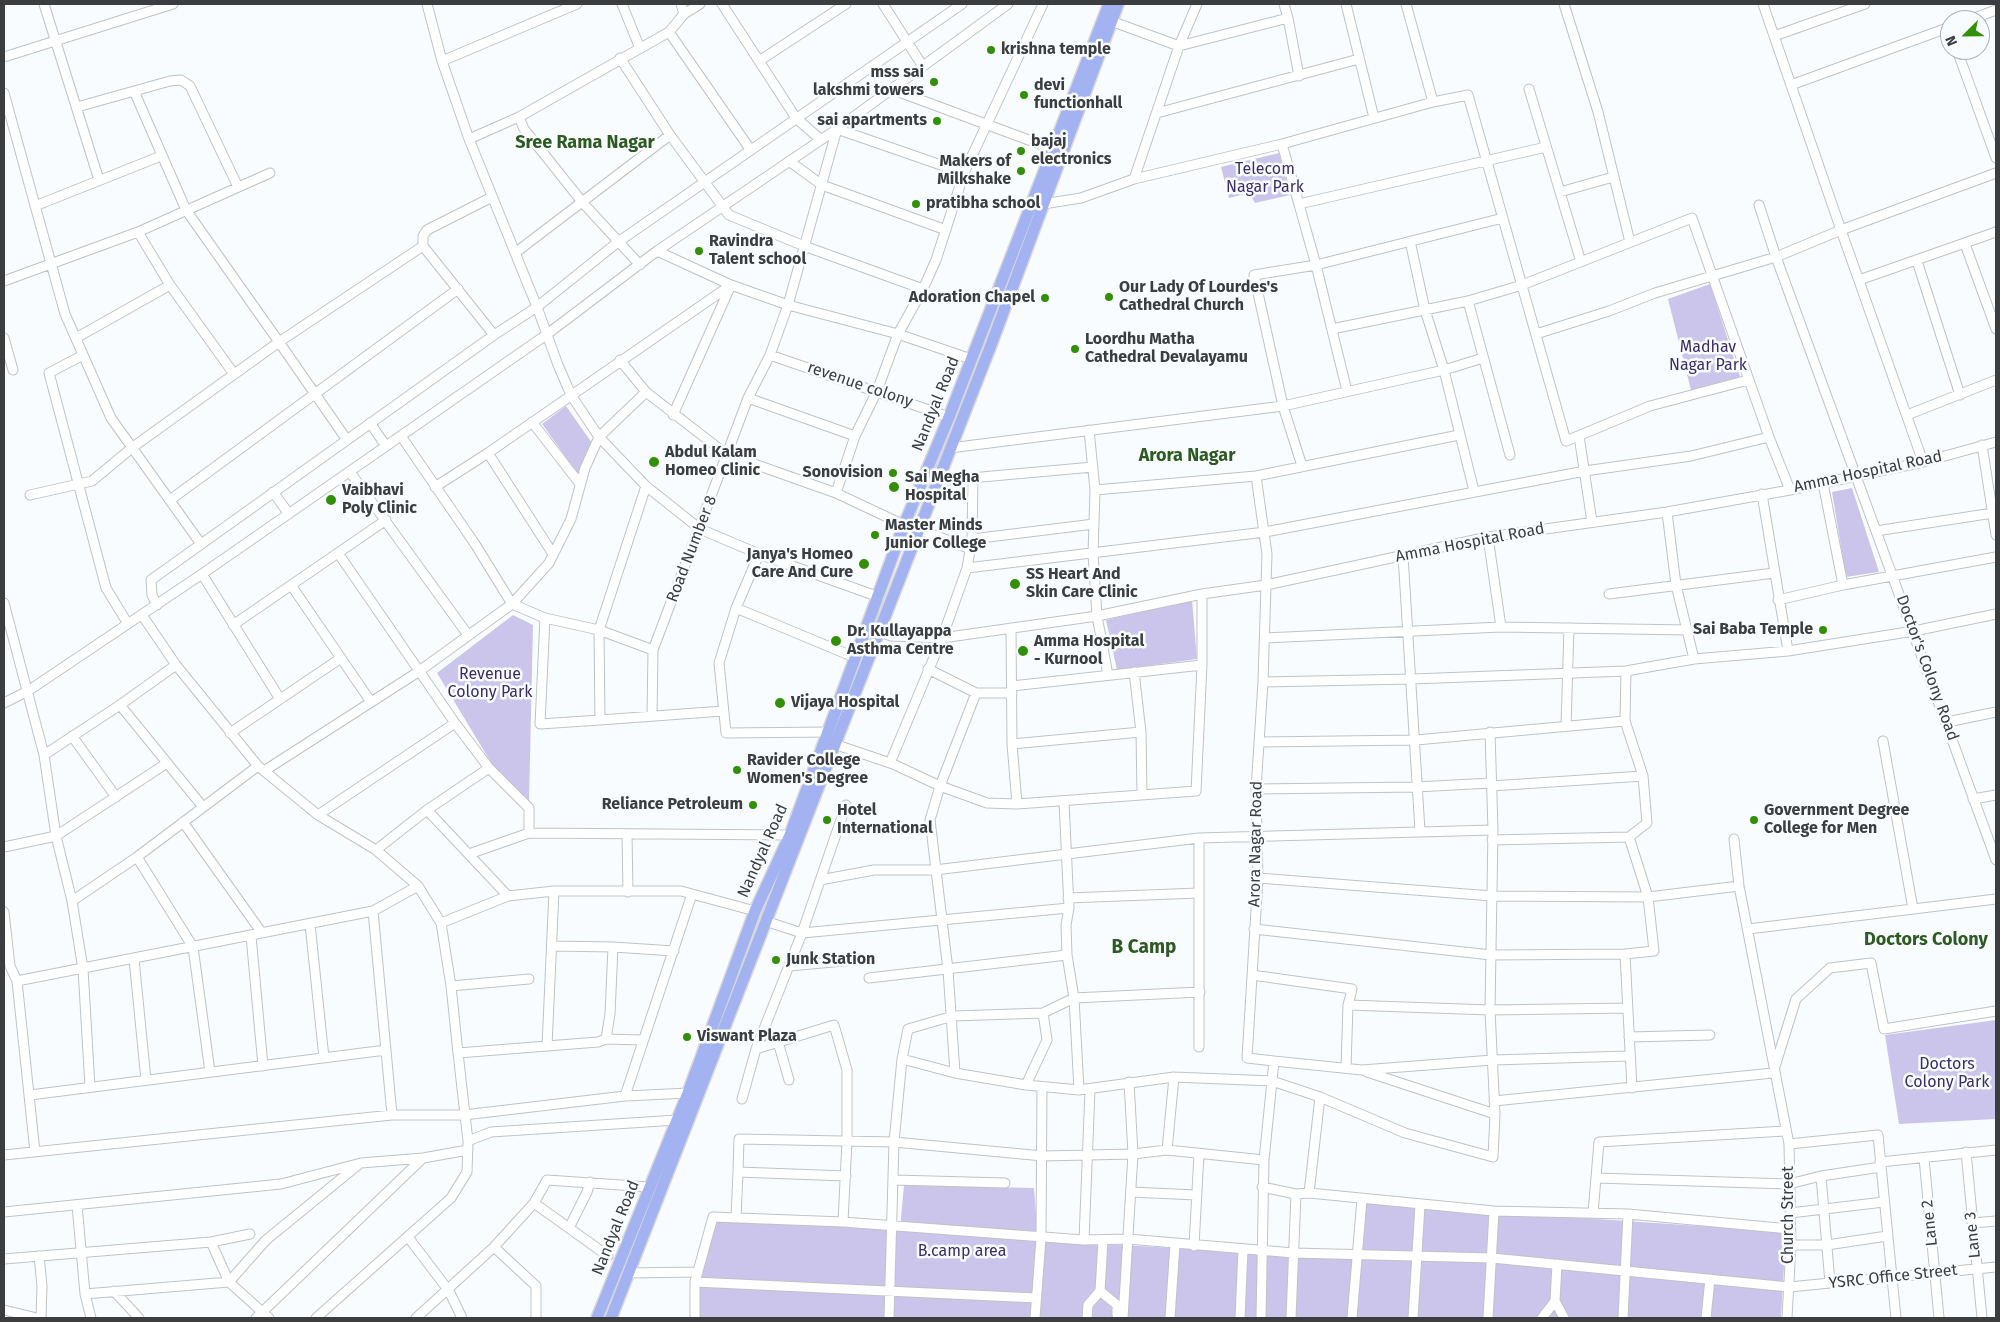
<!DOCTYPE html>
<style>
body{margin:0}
#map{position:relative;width:2000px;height:1322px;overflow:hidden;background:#f9fcff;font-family:"Fira Sans",sans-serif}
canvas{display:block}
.frame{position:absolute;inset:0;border:5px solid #3b3d3f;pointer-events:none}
.north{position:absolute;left:1940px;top:10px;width:50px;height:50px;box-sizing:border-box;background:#f9fcff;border:1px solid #adb0b2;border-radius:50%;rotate:247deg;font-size:14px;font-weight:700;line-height:20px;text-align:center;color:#3b3d3f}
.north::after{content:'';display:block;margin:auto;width:18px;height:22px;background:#329007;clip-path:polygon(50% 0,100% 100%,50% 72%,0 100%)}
</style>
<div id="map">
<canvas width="2000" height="1322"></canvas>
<div class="frame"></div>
<div class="north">N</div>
</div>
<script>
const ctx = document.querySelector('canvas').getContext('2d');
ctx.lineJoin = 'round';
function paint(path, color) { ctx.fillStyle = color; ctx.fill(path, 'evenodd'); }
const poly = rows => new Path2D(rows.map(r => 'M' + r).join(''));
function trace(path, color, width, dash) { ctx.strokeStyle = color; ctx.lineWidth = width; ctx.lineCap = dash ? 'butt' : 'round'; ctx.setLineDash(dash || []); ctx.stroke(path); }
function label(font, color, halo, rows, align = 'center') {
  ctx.font = font + ' "Fira Sans",sans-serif'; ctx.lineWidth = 5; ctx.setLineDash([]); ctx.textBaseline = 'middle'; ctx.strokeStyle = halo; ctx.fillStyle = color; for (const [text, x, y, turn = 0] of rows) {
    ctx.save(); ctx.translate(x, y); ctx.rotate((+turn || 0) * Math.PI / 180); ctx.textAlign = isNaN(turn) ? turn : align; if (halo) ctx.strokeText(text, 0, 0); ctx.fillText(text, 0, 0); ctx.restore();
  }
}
paint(poly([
 [1279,153,1290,195,1255,203,1249,193,1229,198,1221,167],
 [1710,284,1740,377,1691,390,1668,299],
 [566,406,592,443,578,474,542,424],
 [1852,488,1879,572,1846,577,1832,492],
 [1192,600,1197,659,1117,670,1106,620],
 [513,615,533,625,529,802,492,764,437,673],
 [1996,1020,1996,1119,1899,1124,1885,1035],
 [904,1185,1034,1188,1038,1240,1359,1259,1365,1203,1786,1232,1781,1318,698,1318,699,1280,715,1220,900,1229]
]), '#cbc5eb');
const minor = poly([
 [44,4,99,180],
 [427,4,442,61,469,139,537,307,558,365,571,395,599,437,646,486,700,529,759,554,879,597],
 [622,4,639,46],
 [681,4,684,14],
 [722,4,759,61],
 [883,4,922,65],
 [1346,4,1374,118],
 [1406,4,1433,102],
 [1564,4,1598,112,1630,242],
 [1763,4,1841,230,1923,462],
 [1288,18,1299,76],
 [1969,20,1996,10],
 [1111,21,1179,46,1288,18,1284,4],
 [669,32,750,149],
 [1774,36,1865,4],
 [1957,50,1996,158],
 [4,57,173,4],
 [620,58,670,135,729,215,804,246,923,289],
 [442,61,577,4],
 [1791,85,1950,27],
 [891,89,1053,149],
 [1529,89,1581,262],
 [4,93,65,314,111,418,201,544],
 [77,107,170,81,181,80,190,86,238,187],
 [1157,113,1359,59],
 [519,117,524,129,583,203,640,265],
 [469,139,519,117,669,32,684,14,700,4],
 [820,139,796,118,759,61,846,4],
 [1282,144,1316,265,1347,391],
 [789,161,822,185,946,230],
 [1134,179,1179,46,1197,4],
 [1560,192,1613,177],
 [1043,204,1081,198,1134,179,1282,144,1433,102,1468,95,1566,441,1650,406,1748,380],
 [1299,204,1546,147],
 [1759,205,1776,257,1996,860],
 [35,206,161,156],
 [138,232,170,285,234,374],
 [1410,241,1425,310,1444,370,1474,491],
 [1965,244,1996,329],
 [423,246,423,236,427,230,492,197],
 [657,251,731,285,788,305,898,334,971,359],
 [515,253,670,135],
 [1917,261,1960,395],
 [1859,280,1996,232],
 [4,281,138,232,270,173],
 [1468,301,1510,455],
 [1332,329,1468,301,1522,285,1692,218,1769,437,1790,490],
 [1536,334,1609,311,1655,293,1776,257,1841,230,1996,173],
 [4,338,13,370],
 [76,338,170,285],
 [83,355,49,373,106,588,128,624],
 [770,355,949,417],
 [620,360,646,392,726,454,836,493,904,525],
 [748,398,855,436],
 [673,415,731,285],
 [1907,415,1996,380],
 [532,422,580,484],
 [370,423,386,446],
 [1089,430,1095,490,1093,554,1097,616,1108,675],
 [401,436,475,544,512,604,545,618,540,724,600,720],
 [1579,436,1592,522],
 [347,440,279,342,423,246,494,335],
 [1982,445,1996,535],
 [950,448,1283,406,1254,275,1316,265,1503,218],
 [488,453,553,554],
 [1302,466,1283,406,1444,370,1483,358],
 [350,472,468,635],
 [1256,476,1267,554,1263,682,1256,789,1258,878,1247,1058,1274,1061,1264,1160,1261,1318],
 [937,481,1093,467],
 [1823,483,1843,585],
 [646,486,599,630,600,720,723,711],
 [435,487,488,453,731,285],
 [1095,490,1256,476,1459,435],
 [273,492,289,514],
 [836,493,855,436,877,391,898,334,923,289,936,260,964,173,1043,4],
 [1762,494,1788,651],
 [30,495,92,481,133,447,279,342,186,210,134,91],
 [170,500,458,289],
 [1667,512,1676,585,1694,659],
 [918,529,971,549],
 [1876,531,1993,513],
 [1488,537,1501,627],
 [972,539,1094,524],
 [338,553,455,723,489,768,529,808,529,833],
 [759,554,736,608,719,663,726,733,829,732],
 [1403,555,1420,831],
 [967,568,1265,532,1585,471,1691,456,1769,437],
 [291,585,371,702],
 [1609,594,1774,573],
 [1778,600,1843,585,1996,557],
 [4,603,44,755,56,836,72,901,83,969,90,1087],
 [157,605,152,595,151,580,494,335,537,307,618,242,962,4],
 [736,608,854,657],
 [142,615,176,665,258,766,318,815,376,850,418,886,441,923,451,986,458,1053,468,1141,467,1172,451,1198,316,1318],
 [545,618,599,630,653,650],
 [233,625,386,520],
 [1011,628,1012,744,1017,804,1196,791,1202,665,1202,594],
 [874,630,891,636,942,638,1097,616,1202,594,1266,585,1488,537,1667,512,1790,490,1923,462,1996,442],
 [1265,638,1501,627,1688,630],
 [928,669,976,693,1012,693],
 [1134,672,1141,732,1142,795],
 [1263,682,1412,679,1626,671,1694,659,1788,651,1914,631,1996,614],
 [1012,686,1202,665],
 [280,699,202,574,546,335,657,251,837,129,1008,4],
 [4,703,28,691,202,574],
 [120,705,176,665],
 [652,715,653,650,748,398,770,355,788,305,837,129,964,173],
 [1947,722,1996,712],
 [1566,726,1569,628],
 [230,733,341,658],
 [72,736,116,797],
 [1883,741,1913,909],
 [1260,742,1416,740,1625,721],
 [834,744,893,764,940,786,987,803,1017,804],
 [1012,744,1141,732],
 [44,755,120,705,203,807],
 [890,763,942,638,967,568,972,539,973,479],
 [264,771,418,672,512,604,549,563,571,519,585,468,599,437,646,392],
 [1491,786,1643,776],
 [1256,789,1416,787,1491,783],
 [1973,799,1996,795],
 [1064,801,1069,908,1066,925,1067,955,1074,998,1079,1090],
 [427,810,508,896],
 [318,815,455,723],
 [183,822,262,933],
 [627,834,628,892],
 [1199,838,1199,1047],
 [1734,839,1739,886,1789,1144,1791,1245,1787,1318],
 [1492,840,1629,837],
 [4,847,56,836,167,763],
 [376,850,427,810,489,768],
 [469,854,529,833,790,835],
 [137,857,258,766],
 [1258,878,1492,896,1648,897,1739,886],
 [820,880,874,870,935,870,1199,838,1493,830],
 [1068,898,1199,893],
 [72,901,137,857,193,947,210,1072],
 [373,911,392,1115],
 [4,912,10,966,17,981,35,1152],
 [765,921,802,933,1069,908],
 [441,923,508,896,554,891,681,891,755,911],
 [310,924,324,1058],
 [1254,929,1491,955,1625,954,1654,951,1648,897,1629,837,1647,823,1643,776,1625,721,1626,671],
 [1748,929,1996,899],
 [251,936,263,1066],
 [613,947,674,951],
 [1625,954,1632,1088],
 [134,959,146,1080],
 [789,966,855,960],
 [1252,975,1352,989,1348,1005,1490,1010,1628,1008],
 [869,978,1067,955],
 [17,981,373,911,418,886],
 [451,986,529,979],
 [1629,1037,1710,1035],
 [606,1039,643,1040],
 [778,1042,789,1080],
 [547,1046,598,1042,606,1039,610,1014,613,947,553,946],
 [756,1049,834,1025,847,1070,847,1141,843,1222],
 [458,1053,547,1046,554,891],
 [902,1059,955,1073,1026,1085,1079,1090,1174,1077,1272,1081,1320,1097,1405,1133,1493,1157,1495,1114,1490,1010,1493,830,1490,732],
 [1274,1061,1362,1070,1493,1060,1629,1056],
 [1346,1067,1348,1005],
 [1367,1072,1495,1114],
 [955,1073,948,970,930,820,940,786,976,693],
 [1026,1085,1047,1040,1043,1013],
 [30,1095,386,1050],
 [625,1096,692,894],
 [742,1099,756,1049,802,933,846,805],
 [1494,1101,1773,1073,1796,999,1830,968,1871,963,1884,1029,1996,1011],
 [468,1141,491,1132,677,1120],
 [1789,1144,1878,1135,1896,1318],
 [1167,1150,1174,1077],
 [1966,1152,1982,1318],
 [4,1155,392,1115,464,1115,625,1096,688,1093],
 [1924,1158,1939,1318],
 [1880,1162,1996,1150],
 [738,1172,739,1139,894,1142,1043,1156,1133,1154,1167,1150,1264,1160],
 [1821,1176,1830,1283],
 [1596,1178,1789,1184,1821,1176,1881,1167],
 [894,1180,1005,1183],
 [1262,1187,1296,1194,1309,1193,1494,1211,1628,1214,1790,1229],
 [1131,1192,1196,1195],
 [1309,1193,1320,1097],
 [534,1203,608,1256],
 [77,1205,85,1294,91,1318],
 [4,1212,281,1184,361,1163,423,1158,468,1150],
 [1593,1213,1599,1142,1785,1131],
 [1790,1213,1884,1202],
 [736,1218,738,1172,846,1176],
 [1972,1223,1996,1221],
 [569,1228,587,1192,590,1182],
 [408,1237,449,1291,462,1318],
 [1084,1240,1090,1090],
 [211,1242,229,1282,266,1240,358,1165],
 [1791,1245,1827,1245,1887,1236],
 [1194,1246,1199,1154],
 [494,1247,536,1286,536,1318],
 [39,1256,42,1286,41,1318],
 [4,1259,211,1242,250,1234],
 [1557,1264,1555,1301,1564,1318],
 [628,1273,698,1272],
 [695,1282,1036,1298],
 [114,1291,139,1318],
 [1100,1291,1117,1305,1117,1315],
 [85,1294,229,1282,269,1318],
 [4,1310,37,1318],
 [256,1318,423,1158],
 [416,1318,494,1247,534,1203,547,1180,650,1187],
 [695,1318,695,1282,713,1217,843,1222,1084,1240,1128,1239,1294,1253,1492,1258,1789,1287,1996,1267],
 [889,1318,894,1142,902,1059,908,1029,953,1016,1043,1013,1074,998,1200,992],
 [1035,1318,1041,1238,1042,1087],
 [1087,1318,1088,1305,1100,1291,1103,1240],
 [1123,1318,1133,1154,1129,1082],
 [1170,1318,1175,1244],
 [1240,1318,1243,1250],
 [1291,1318,1296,1194],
 [1352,1318,1362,1199],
 [1413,1318,1420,1205],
 [1488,1318,1494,1211],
 [1542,1318,1555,1301],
 [1623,1318,1628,1214],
 [1706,1318,1710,1279]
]);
const major = poly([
 [597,1318,688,1093,755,911,790,835,904,525,949,417,1109,4],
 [611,1318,991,345,1118,4]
]);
trace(minor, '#bec3c8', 11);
trace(major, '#d8d8d9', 14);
trace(minor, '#fff', 9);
trace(major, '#a3b3f2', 11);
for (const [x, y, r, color] of [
 [991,50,5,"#329007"],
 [934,82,5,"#329007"],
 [1024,95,5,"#329007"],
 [937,121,5,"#329007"],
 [1021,151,5,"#329007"],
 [1021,171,5,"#329007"],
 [916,204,5,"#329007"],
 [699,251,5,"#329007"],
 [1109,297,5,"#329007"],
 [1045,298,5,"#329007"],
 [1075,349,5,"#329007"],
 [654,462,6,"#329007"],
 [893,473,5,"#329007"],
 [894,487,6,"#329007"],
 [331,500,6,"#329007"],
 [875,535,5,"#329007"],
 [864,564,6,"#329007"],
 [1015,584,6,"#329007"],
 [1823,630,5,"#329007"],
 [836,641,6,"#329007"],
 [1023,651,6,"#329007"],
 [780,703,6,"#329007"],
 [737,770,5,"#329007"],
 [753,805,5,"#329007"],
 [827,820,5,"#329007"],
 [1754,820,5,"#329007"],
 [776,960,5,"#329007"],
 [687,1037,5,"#329007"]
]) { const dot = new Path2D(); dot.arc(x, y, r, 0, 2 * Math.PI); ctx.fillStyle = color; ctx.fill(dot); trace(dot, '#f9fcff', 2); }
label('bold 16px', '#3b3d3f', '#f9fcff', [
 ["krishna temple",1001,50],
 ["mss sai",924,73,"right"],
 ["lakshmi towers",924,91,"right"],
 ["devi",1034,86],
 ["functionhall",1034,104],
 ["sai apartments",927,121,"right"],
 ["bajaj",1031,142],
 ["electronics",1031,160],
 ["Makers of",1011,162,"right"],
 ["Milkshake",1011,180,"right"],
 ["pratibha school",926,204],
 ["Ravindra",709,242],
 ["Talent school",709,260],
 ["Our Lady Of Lourdes's",1119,288],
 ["Cathedral Church",1119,306],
 ["Adoration Chapel",1035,298,"right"],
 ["Loordhu Matha",1085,340],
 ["Cathedral Devalayamu",1085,358],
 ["Abdul Kalam",665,453],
 ["Homeo Clinic",665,471],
 ["Sonovision",883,473,"right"],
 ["Sai Megha",905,478],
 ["Hospital",905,496],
 ["Vaibhavi",342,491],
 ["Poly Clinic",342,509],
 ["Master Minds",885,526],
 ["Junior College",885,544],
 ["Janya's Homeo",853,555,"right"],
 ["Care And Cure",853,573,"right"],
 ["SS Heart And",1026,575],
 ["Skin Care Clinic",1026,593],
 ["Sai Baba Temple",1813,630,"right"],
 ["Dr. Kullayappa",847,632],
 ["Asthma Centre",847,650],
 ["Amma Hospital",1034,642],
 ["- Kurnool",1034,660],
 ["Vijaya Hospital",791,703],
 ["Ravider College",747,761],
 ["Women's Degree",747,779],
 ["Reliance Petroleum",743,805,"right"],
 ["Hotel",837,811],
 ["International",837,829],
 ["Government Degree",1764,811],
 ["College for Men",1764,829],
 ["Junk Station",786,960],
 ["Viswant Plaza",697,1037]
], 'left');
label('16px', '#3c2c69', '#f9fcff', [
 ["Telecom",1265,170],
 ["Nagar Park",1265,188],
 ["Madhav",1708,348],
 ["Nagar Park",1708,366],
 ["Revenue",490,675],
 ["Colony Park",490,693],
 ["Doctors",1947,1065],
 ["Colony Park",1947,1083],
 ["B.camp area",962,1252]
]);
label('16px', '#3b3d3f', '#f9fcff', [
 ["revenue colony",860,385,19],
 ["Nandyal Road",936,404,-68],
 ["Amma Hospital Road",1868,472,-12],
 ["Amma Hospital Road",1470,543,-11],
 ["Road Number 8",692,549,-69],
 ["Doctor's Colony Road",1927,668,70],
 ["Arora Nagar Road",1256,844,-89],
 ["Nandyal Road",763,851,-66],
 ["Church Street",1789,1215,-90],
 ["Lane 2",1930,1223,-96],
 ["Nandyal Road",616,1228,-68],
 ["Lane 3",1973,1235,-96],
 ["YSRC Office Street",1893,1277,-6]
]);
label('bold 18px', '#2d5a21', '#f9fcff', [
 ["Sree Rama Nagar",585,143],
 ["Arora Nagar",1187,456],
 ["Doctors Colony",1926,940]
]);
label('bold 19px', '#2d5a21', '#f9fcff', [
 ["B Camp",1144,948]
]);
</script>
